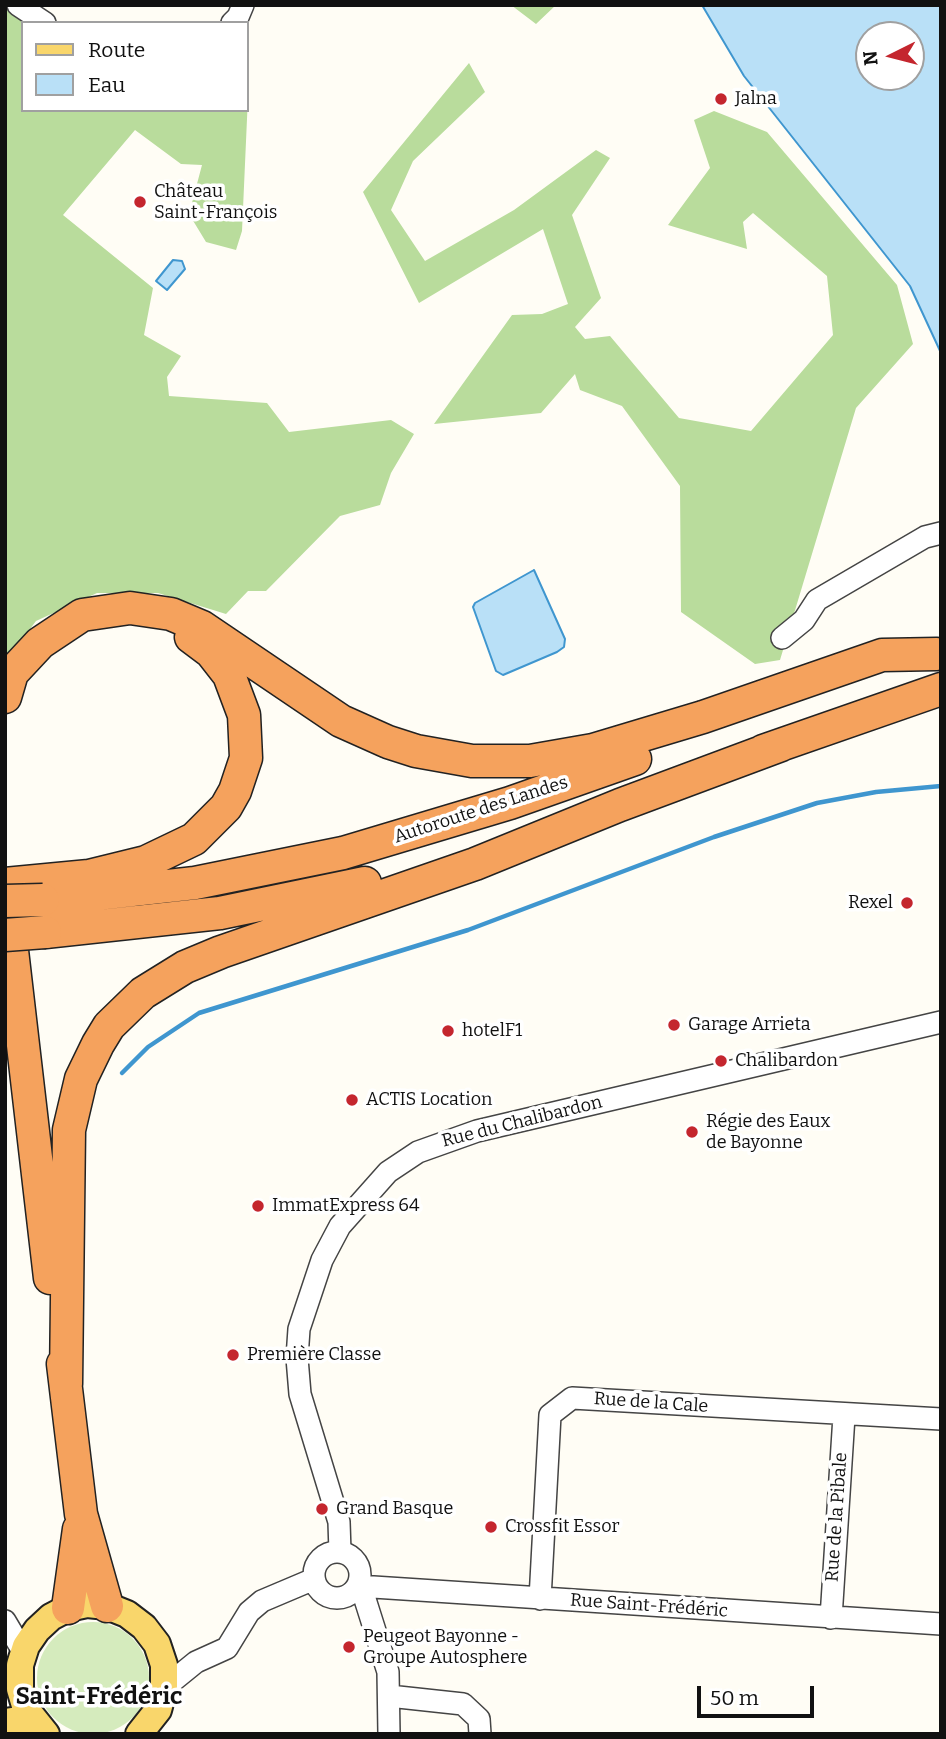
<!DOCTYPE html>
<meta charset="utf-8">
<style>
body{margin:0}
#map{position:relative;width:946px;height:1739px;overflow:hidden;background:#fffdf5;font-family:Bitter,serif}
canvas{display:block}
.frame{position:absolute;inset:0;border:7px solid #111;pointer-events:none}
.legend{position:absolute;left:21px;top:21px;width:228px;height:91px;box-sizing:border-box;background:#fff;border:2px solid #a0a0a0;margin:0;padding:9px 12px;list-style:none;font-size:21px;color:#111}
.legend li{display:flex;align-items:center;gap:14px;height:35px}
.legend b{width:35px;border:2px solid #a0a0a0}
.north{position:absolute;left:855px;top:21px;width:70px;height:70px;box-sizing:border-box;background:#fff;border:2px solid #a0a0a0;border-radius:50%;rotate:264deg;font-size:19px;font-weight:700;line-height:28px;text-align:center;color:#111}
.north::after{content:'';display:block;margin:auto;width:24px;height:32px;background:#c4262e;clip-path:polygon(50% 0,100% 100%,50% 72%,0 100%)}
.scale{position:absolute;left:697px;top:1686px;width:117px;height:32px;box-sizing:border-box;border:4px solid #111;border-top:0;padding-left:9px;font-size:21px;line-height:24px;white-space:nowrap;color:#111;-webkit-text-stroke:5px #fff;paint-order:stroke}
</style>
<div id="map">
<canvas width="946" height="1739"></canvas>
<div class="frame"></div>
<ul class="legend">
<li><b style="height:9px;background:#f9d66b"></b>Route</li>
<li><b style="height:19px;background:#b9e0f7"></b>Eau</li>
</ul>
<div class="north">N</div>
<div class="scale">50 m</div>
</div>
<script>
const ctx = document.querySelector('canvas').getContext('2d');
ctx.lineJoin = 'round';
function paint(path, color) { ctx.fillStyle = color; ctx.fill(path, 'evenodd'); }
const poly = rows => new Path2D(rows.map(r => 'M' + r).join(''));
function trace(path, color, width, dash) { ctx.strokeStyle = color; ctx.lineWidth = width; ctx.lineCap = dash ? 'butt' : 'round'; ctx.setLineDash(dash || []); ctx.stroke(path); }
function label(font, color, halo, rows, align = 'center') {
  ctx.font = font + ' Bitter,serif'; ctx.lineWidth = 7; ctx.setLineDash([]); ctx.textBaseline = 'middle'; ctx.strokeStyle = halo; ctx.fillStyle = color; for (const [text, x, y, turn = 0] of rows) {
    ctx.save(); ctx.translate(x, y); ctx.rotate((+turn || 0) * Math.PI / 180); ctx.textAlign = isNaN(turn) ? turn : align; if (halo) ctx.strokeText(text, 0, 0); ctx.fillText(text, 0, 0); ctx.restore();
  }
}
paint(poly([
 '37 1678a56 56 0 1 1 112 0a56 56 0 1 1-112 0Z'
]), '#d5ebbd');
paint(poly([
 [511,5,556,5,536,24],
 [5,6,31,23,23,23,23,110,247,110,247,71,249,74,242,231,236,250,206,242,189,214,202,165,181,164,135,130,63,215,153,288,144,335,181,356,167,377,169,396,267,403,289,432,391,420,414,434,391,473,380,505,340,516,266,591,248,591,226,614,158,593,97,593,36,621,5,662],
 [469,63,485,92,413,161,391,210,425,261,514,210,596,150,610,158,572,215,601,298,575,327,585,339,610,336,679,418,751,431,833,335,827,276,753,213,743,222,747,249,668,225,710,168,694,120,714,111,767,132,897,285,913,344,856,408,780,660,755,664,681,612,680,486,622,406,580,390,575,374,541,413,434,424,512,315,542,314,568,304,543,229,419,303,363,192]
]), '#b9dc9c');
const water = poly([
 [702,5,941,5,941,353,910,286,744,76,702,5],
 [869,35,911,35,911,77,869,77,869,35],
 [173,260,182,261,185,269,167,290,156,281,173,260],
 [534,570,565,639,564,647,557,652,503,675,496,671,473,607,475,603,534,570]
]);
paint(water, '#b9e0f7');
trace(water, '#3f96cf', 2);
trace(poly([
 [122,1073,148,1047,199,1013,468,930,714,837,817,803,876,792,941,786]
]), '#3f96cf', 4.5);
const minor = poly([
 [18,5,45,23],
 [232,23,238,17,243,5],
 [782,638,804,620,817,600,925,537,941,533],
 [340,1552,339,1522,300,1394,297,1358,299,1329,322,1260,340,1226,388,1172,418,1152,477,1131,941,1022],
 '314 1575a23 23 0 1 1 46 0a23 23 0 1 1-46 0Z',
 [358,1586,941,1624],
 [357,1588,364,1596,388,1672,389,1734],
 [540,1599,550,1415,572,1398,941,1419],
 [831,1618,844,1416],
 [5,1621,24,1653],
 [164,1688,196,1662,227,1648,249,1612,262,1601,314,1579],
 [389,1696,463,1704,479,1719,480,1734]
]);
const major = poly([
 [5,1722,18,1720,36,1723],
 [46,1734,26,1709,20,1689,20,1665,26,1646,37,1630,51,1617,68,1608,87,1604,107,1606,127,1614,144,1627,157,1644,164,1665,164,1688,158,1710,139,1734]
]);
const highway = poly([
 [5,697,12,673,40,643,82,615,130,608,171,614,202,627,341,721,388,742,416,751,472,761,530,761,593,750,703,717,882,655,937,654],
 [763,751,941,689],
 [5,884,89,876,146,862,194,839,226,807,235,791,246,758,244,715,229,675,211,652,191,637],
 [5,890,50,1278],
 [43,900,195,883,343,853,510,803,635,759],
 [45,932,220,913,365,883],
 [63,1364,81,1514,107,1606],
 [66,1384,69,1130,81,1079,98,1044,109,1026,143,993,185,967,221,952,475,864,620,805,781,745],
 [68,1608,79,1529]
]);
trace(minor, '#444', 24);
trace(major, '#222', 30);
trace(highway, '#222', 35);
trace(minor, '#fff', 21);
trace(major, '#f9d66b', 26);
trace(highway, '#f5a25d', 32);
const highwayBridge = poly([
 [5,901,43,900],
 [5,935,45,932]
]);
trace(highwayBridge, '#222', 35, []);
trace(highwayBridge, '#f5a25d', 32);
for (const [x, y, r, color] of [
 [721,99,7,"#c4262e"],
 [140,202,7,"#c4262e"],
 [907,903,7,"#c4262e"],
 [674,1025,7,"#c4262e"],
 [448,1031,7,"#c4262e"],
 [721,1061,7,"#c4262e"],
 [352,1100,7,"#c4262e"],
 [692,1132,7,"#c4262e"],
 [258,1206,7,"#c4262e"],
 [233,1355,7,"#c4262e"],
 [322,1509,7,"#c4262e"],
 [491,1527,7,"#c4262e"],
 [349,1647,7,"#c4262e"]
]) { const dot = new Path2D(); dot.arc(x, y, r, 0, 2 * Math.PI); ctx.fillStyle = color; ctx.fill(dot); trace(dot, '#fff', 2.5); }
label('18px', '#111', '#fff', [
 ["Jalna",735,99],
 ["Château",154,192],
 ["Saint-François",154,213],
 ["Rexel",893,903,"right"],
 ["Garage Arrieta",688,1025],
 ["hotelF1",462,1031],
 ["Chalibardon",735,1061],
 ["ACTIS Location",366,1100],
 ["Régie des Eaux",706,1122],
 ["de Bayonne",706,1143],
 ["ImmatExpress 64",272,1206],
 ["Première Classe",247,1355],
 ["Grand Basque",336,1509],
 ["Crossfit Essor",505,1527],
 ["Peugeot Bayonne -",363,1637],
 ["Groupe Autosphere",363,1658]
], 'left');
label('18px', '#111', '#fff', [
 ["Autoroute des Landes",481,810,-18],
 ["Rue du Chalibardon",522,1122,-14],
 ["Rue de la Cale",651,1403,4],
 ["Rue de la Pibale",837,1517,-86],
 ["Rue Saint-Frédéric",649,1606,4]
]);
label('bold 24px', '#111', '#fff', [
 ["Saint-Frédéric",99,1697]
]);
</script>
